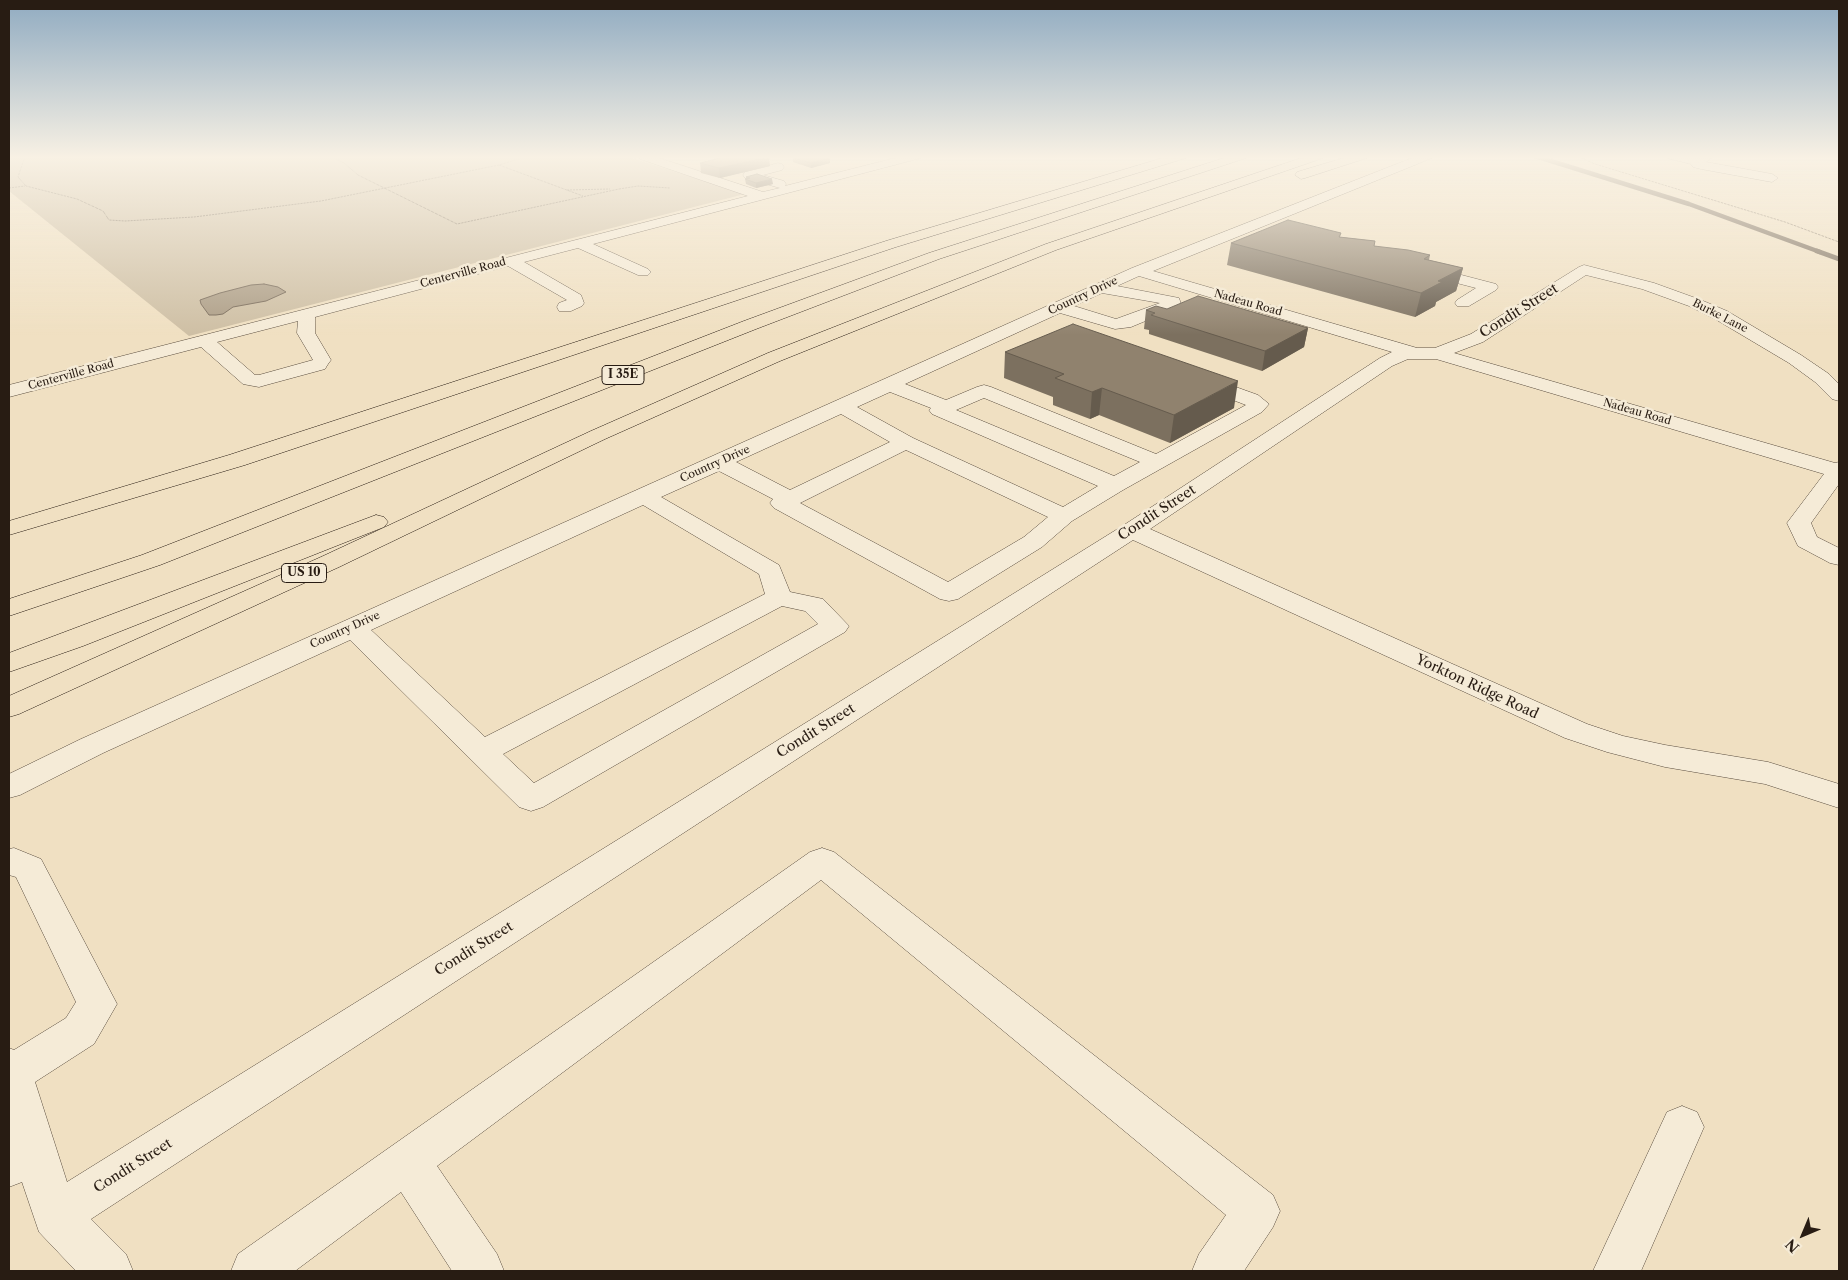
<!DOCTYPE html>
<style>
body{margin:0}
#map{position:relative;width:1848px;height:1280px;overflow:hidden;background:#f0e0c2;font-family:"Libre Caslon Text",serif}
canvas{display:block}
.frame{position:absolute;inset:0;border:10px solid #281c13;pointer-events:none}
.north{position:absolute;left:1778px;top:1210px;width:50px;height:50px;-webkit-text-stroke:4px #f5ebd7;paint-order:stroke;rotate:225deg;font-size:14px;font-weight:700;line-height:20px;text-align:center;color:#281c13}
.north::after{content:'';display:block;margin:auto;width:18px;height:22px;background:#281c13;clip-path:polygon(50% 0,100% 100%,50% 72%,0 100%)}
</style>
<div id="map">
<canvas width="1848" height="1280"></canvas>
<div class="frame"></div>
<div class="north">N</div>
</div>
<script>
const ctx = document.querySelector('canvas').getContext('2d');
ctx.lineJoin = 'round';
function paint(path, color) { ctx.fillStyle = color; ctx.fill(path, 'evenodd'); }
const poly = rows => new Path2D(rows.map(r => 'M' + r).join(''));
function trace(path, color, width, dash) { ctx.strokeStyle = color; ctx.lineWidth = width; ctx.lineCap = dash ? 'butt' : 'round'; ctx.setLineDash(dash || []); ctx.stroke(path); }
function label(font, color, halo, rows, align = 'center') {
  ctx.font = font + ' "Libre Caslon Text",serif'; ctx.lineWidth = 5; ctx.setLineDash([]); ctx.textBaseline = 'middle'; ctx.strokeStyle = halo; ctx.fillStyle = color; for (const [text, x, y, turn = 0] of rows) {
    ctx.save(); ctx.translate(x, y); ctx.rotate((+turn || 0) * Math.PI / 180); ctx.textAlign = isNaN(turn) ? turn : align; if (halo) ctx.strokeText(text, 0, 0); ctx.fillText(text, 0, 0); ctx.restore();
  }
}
paint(poly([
 [9,156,626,156,745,194,189,336,9,191]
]), '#cebfa4');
const water = poly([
 [264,284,278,287,286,292,266,301,233,307,223,314,216,315,209,315,201,304,200,300,220,293,251,285,264,284]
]);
paint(water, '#ac9d86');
trace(water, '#776958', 1);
trace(poly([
 [1535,156,1689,204,1820,252]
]), '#776958', 4.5);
trace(poly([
 [1817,251,1839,259]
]), '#776958', 5);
const minor = poly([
 [639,156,653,156,763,192,780,188,745,178,743,175,745,172,778,163,782,164,784,167,782,170,763,175,784,181,786,184,785,186,903,156,923,156,921,158,593,244,648,269,651,272,648,275,638,275,578,248,524,262,581,295,584,303,582,306,571,311,559,311,557,307,559,303,567,300,508,266,315,317,315,333,331,360,328,364,325,369,266,385,259,387,243,384,201,347,9,397,9,385,748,196,640,159,639,156],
 [298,321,297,333,313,360,259,375,255,375,217,342,298,321],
 [1417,156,1434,156,1432,158,1153,271,1417,348,1435,348,1471,334,1579,267,1584,265,1654,283,1701,300,1727,311,1801,355,1829,374,1839,384,1839,401,1832,399,1815,382,1789,363,1715,319,1689,306,1642,289,1586,275,1483,342,1454,353,1835,463,1839,462,1839,484,1811,523,1817,537,1839,548,1839,565,1830,563,1798,546,1787,523,1824,474,1436,359,1408,359,1392,366,1150,529,1587,724,1623,736,1665,745,1768,762,1839,784,1839,808,1765,784,1665,767,1607,752,1565,738,1133,540,91,1219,126,1254,133,1271,76,1271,39,1232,22,1182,9,1187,9,1048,14,1050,66,1018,76,1002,16,877,9,875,9,849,14,848,41,859,117,1004,94,1044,35,1082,67,1182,1124,525,1380,358,1392,352,1139,276,1117,286,1179,298,1181,304,1179,307,1131,327,1115,329,1060,313,905,384,946,400,977,387,984,385,991,387,1156,454,1246,405,1194,385,1191,381,1194,377,1201,375,1208,377,1258,395,1269,404,1262,412,1123,490,1072,521,1042,547,958,599,949,601,940,599,774,508,770,503,773,499,719,471,661,497,779,565,790,592,823,599,849,626,845,632,543,807,531,811,519,807,350,640,103,753,20,795,9,798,9,774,81,739,1132,268,1417,156],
 [1102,293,1160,303,1116,319,1074,306,1102,293],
 [890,392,931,408,929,410,932,414,1098,486,1063,507,913,438,857,407,890,392],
 [984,398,1140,462,1114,476,956,410,984,398],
 [841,414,890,442,790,490,736,462,841,414],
 [906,450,1048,517,1024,537,948,582,800,503,906,450],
 [643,505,759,574,765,594,485,737,371,630,643,505],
 [782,606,805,611,818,624,534,783,503,754,782,606],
 [1664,156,1697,158,1700,156,1714,156,1706,162,1772,174,1778,178,1772,182,1701,169,1693,167,1691,164,1666,158,1664,156],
 [1423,265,1496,284,1498,287,1496,290,1469,306,1457,306,1455,303,1457,300,1476,288,1418,273,1415,270,1418,267,1423,265],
 [822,848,834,852,1273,1195,1280,1211,1273,1227,1244,1271,1192,1271,1199,1254,1226,1215,821,880,437,1166,497,1254,504,1271,452,1271,401,1192,295,1271,231,1271,238,1254,810,852,822,848],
 [1682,1106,1697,1112,1704,1127,1641,1271,1593,1271,1667,1112,1682,1106]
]);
const highway = poly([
 [1169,156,1188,156,1186,158,896,247,245,465,9,535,9,521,229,455,886,241,1169,156],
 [1230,156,1248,156,1246,158,939,259,756,329,160,565,9,616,9,599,142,555,744,321,929,253,1230,156],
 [1307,156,1325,156,1323,158,1056,250,780,361,605,439,339,567,19,714,9,717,9,696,321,557,591,431,768,353,1046,244,1307,156],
 [1350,156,1369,156,1367,158,1305,178,1301,179,1295,175,1297,172,1350,156],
 [376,515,384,517,388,522,384,527,83,646,9,672,9,653,376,515]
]);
trace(minor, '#5a4d3f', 1);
trace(highway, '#281c13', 1);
trace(poly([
 [25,156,18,177,26,186,77,199,103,211,109,220,125,221,194,217,321,201,499,165,528,156],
 [330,156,344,163,358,175,457,224,619,189],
 [1577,156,1595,164,1785,222,1839,242],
 [499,165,583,196],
 [9,188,25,186],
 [619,189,638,186,670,188],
 [567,190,610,189]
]), '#281c13', 1, [0.5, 1]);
paint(minor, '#f5ebd7');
paint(highway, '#f0e0c2');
paint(poly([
 [793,158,830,158,830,163,811,168,793,162],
 [700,163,770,166,720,178,701,173],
 [746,177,773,184,756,188,746,184,745,179,746,179],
 [1341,233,1340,237,1375,241,1374,246,1430,255,1429,260,1463,268,1456,291,1436,302,1435,306,1415,317,1227,265,1231,243],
 [1167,309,1308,328,1304,347,1262,371,1149,334,1149,330,1144,329,1146,310],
 [1005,352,1234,408,1170,443,1099,415,1090,419,1053,405,1053,397,1004,378]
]), '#7c705f');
paint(poly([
 [769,157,770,166,720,178,719,168],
 [830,158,830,163,811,168,811,163],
 [772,179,773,184,756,188,756,183],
 [1463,268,1456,291,1436,302,1435,306,1415,317,1421,293,1438,281],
 [1308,328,1304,347,1262,371,1265,351],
 [1238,381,1234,408,1170,443,1174,415],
 [1102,388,1099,415,1090,419,1092,392]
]), '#655b4d');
const building = poly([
 [728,156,768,156,769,157,719,168,700,163,728,156],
 [799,156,823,156,830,158,811,163,793,158,799,156],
 [757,174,772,179,756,183,745,179,750,178,746,177,757,174],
 [1288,220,1341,233,1339,237,1375,241,1374,246,1408,250,1430,255,1424,259,1463,268,1438,281,1442,282,1421,293,1231,243,1288,220],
 [1198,296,1308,328,1265,351,1151,315,1155,313,1146,310,1156,306,1167,309,1198,296],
 [1073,324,1238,381,1174,415,1102,388,1092,392,1055,378,1064,374,1005,352,1073,324]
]);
paint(building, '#90826e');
trace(building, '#655b4d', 1);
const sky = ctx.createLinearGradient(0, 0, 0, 335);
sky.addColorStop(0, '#90abc1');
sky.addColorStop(0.47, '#f8f1e4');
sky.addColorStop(1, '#f8f1e400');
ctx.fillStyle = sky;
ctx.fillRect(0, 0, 1848, 335);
label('11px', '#281c13', '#f5ebd7', [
 ["Centerville Road",463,273,-15],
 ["Country Drive",1083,296,-25],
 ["Nadeau Road",1248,303,16],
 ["Burke Lane",1720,316,27],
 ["Centerville Road",71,375,-15],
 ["Nadeau Road",1637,412,16],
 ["Country Drive",715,464,-24],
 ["Country Drive",345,630,-24]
]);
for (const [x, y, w] of [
 [623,375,42],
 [304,573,45]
]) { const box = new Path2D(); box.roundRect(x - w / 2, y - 9.5, w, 19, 4); ctx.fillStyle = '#f5ebd7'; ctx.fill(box); trace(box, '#281c13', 1); }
label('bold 12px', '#281c13', null, [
 ["I 35E",623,375],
 ["US 10",304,573]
]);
label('14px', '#281c13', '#f5ebd7', [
 ["Condit Street",1519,311,-32],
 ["Condit Street",1157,513,-33],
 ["Yorkton Ridge Road",1477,687,25],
 ["Condit Street",816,731,-32],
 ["Condit Street",474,949,-32],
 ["Condit Street",133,1166,-32]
]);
</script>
